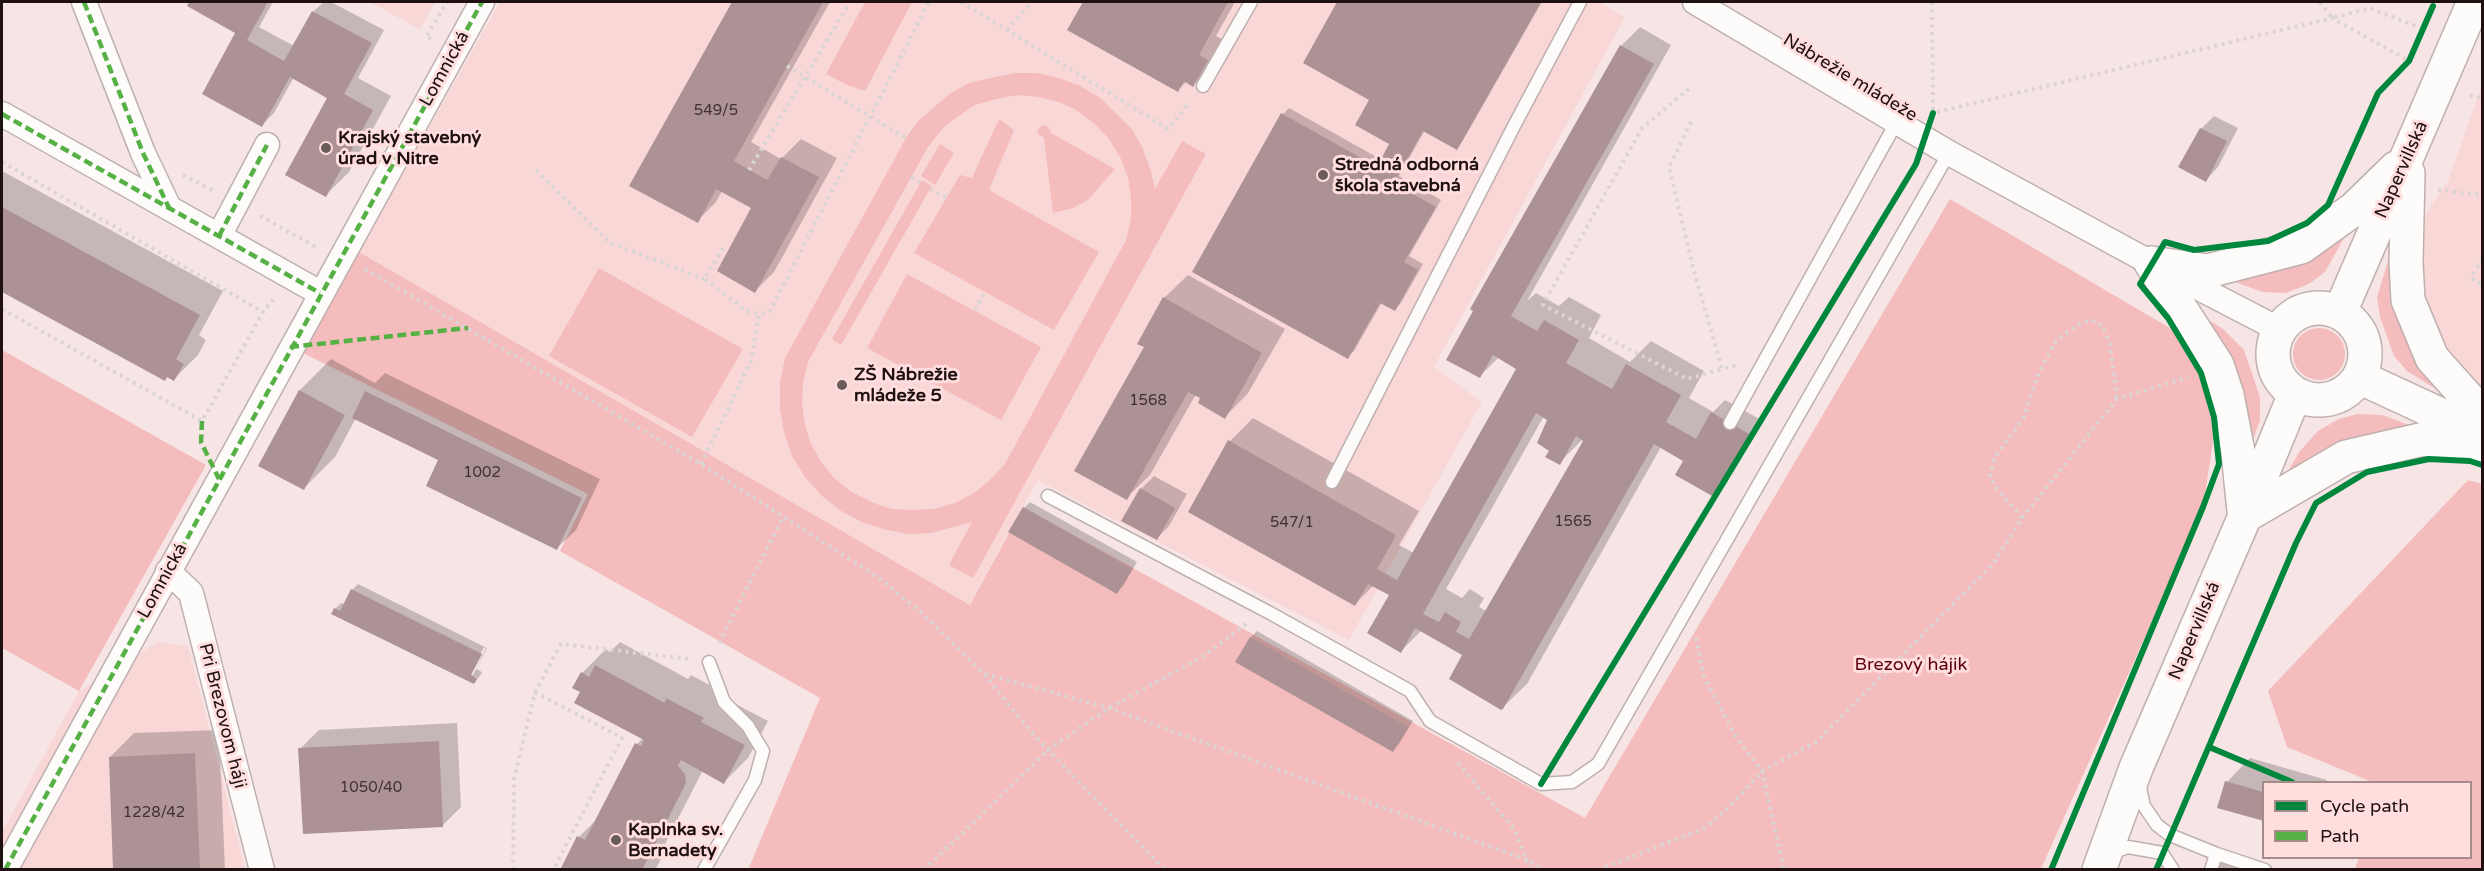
<!DOCTYPE html>
<meta charset="utf-8">
<style>
body{margin:0}
#map{position:relative;width:2484px;height:871px;overflow:hidden;background:#f7e5e5;font-family:"Varela Round",sans-serif}
canvas{display:block}
.frame{position:absolute;inset:0;border:3px solid #1f1111;pointer-events:none}
.legend{position:absolute;left:2262px;top:781px;width:210px;height:78px;box-sizing:border-box;background:#ffdedd;border:2px solid #a58c8b;margin:0;padding:8px 10px;list-style:none;font-size:18px;color:#1f1111}
.legend li{display:flex;align-items:center;gap:12px;height:30px}
.legend b{width:30px;border:2px solid #a58c8b}
</style>
<div id="map">
<canvas width="2484" height="871"></canvas>
<div class="frame"></div>
<ul class="legend">
<li><b style="height:8px;background:#00873e"></b>Cycle path</li>
<li><b style="height:8px;background:#55b144"></b>Path</li>
</ul>
</div>
<script>
const ctx = document.querySelector('canvas').getContext('2d');
ctx.lineJoin = 'round';
function paint(path, color) { ctx.fillStyle = color; ctx.fill(path, 'evenodd'); }
const poly = rows => new Path2D(rows.map(r => 'M' + r).join(''));
function trace(path, color, width, dash) { ctx.strokeStyle = color; ctx.lineWidth = width; ctx.lineCap = dash ? 'butt' : 'round'; ctx.setLineDash(dash || []); ctx.stroke(path); }
function label(font, color, halo, rows, align = 'center') {
  ctx.font = font + ' "Varela Round",sans-serif'; ctx.lineWidth = 6; ctx.setLineDash([]); ctx.textBaseline = 'middle'; ctx.strokeStyle = halo; ctx.fillStyle = color; for (const [text, x, y, turn = 0] of rows) {
    ctx.save(); ctx.translate(x, y); ctx.rotate((+turn || 0) * Math.PI / 180); ctx.textAlign = isNaN(turn) ? turn : align; if (halo) ctx.strokeText(text, 0, 0); ctx.fillText(text, 0, 0); ctx.restore();
  }
}
paint(poly([
 [369,2,435,2,420,29],
 [500,2,1599,2,1625,17,1434,367,1482,402,1349,640,1039,481,1044,471,1008,532,970,605,359,252],
 [2482,85,2482,400,2442,351,2419,300,2416,228,2448,181],
 [158,642,188,646,245,869,2,870,2,832,79,691]
]), '#fad7d7');
paint(poly([
 [865,2,912,2,865,91,847,85,826,74],
 [1015,73,1037,73,1059,78,1080,86,1099,97,1131,128,1142,147,1150,168,1155,189,1182,141,1206,154,973,578,949,565,972,522,931,533,909,534,887,530,864,523,841,511,822,496,805,477,792,456,784,432,780,408,780,383,785,358,906,138,919,120,952,92,972,82],
 [1017,95,1038,97,1059,102,1078,111,1095,124,1109,139,1120,157,1128,177,1131,198,1131,219,1126,240,1005,464,990,480,974,493,955,503,934,509,912,510,891,509,871,502,852,492,835,479,822,463,811,444,805,425,802,404,803,382,808,362,928,147,941,130,957,117,975,105,996,99],
 [999,119,1014,130,989,190,1099,252,1054,330,914,253,960,175,972,178],
 [1042,125,1049,127,1051,133,1115,169,1088,200,1073,208,1053,213,1044,138,1038,134,1037,131],
 [940,144,954,153,935,185,921,176],
 [922,180,932,186,930,189,841,345,832,339],
 [1950,199,2221,358,2201,315,2223,329,2244,350,2260,397,2260,420,2250,448,2225,363,2203,507,2041,869,748,870,820,698,560,551,588,494,303,353,359,252,970,605,1023,507,1585,818],
 [2341,234,2345,236,2325,272,2309,284,2286,293,2262,292,2225,278],
 [2389,258,2394,258,2455,401,2407,371,2394,356,2380,317,2377,297],
 [599,268,743,349,692,437,549,356],
 [907,274,1041,347,1001,420,867,348],
 '2293 354a26 26 0 1 1 52 0a26 26 0 1 1-52 0Z',
 [2,350,206,465,79,691,2,648],
 [2358,414,2382,415,2420,429,2276,491,2300,451,2318,431,2339,419],
 [2468,480,2482,484,2482,869,2355,869,2359,858,2470,858,2470,782,2372,782,2287,747,2268,691]
]), '#f4bcbc');
paint(poly([
 [191,2,273,2,259,27,294,46,314,11,324,2,331,2,384,30,358,78,391,96,349,172,325,196,328,99,294,77,274,113,262,125,237,33,189,5],
 [734,2,830,2,751,142,781,159,801,139,837,158,774,272,755,291,753,208,722,191,716,202,697,221,631,185],
 [1085,2,1235,2,1216,36,1226,41,1212,66,1193,85,1187,81,1178,90,1070,29],
 [1339,2,1542,2,1462,142,1456,148,1425,130,1399,176,1441,200,1409,256,1423,264,1401,303,1395,309,1382,302,1354,351,1347,357,1283,114,1289,108,1382,160,1391,144,1371,100,1305,62],
 [1640,27,1671,45,1527,301,1536,293,1559,306,1569,297,1601,315,1589,338,1630,362,1651,341,1704,371,1689,398,1713,412,1725,400,1763,421,1726,483,1714,496,1685,460,1661,447,1527,684,1503,707,1464,654,1422,630,1401,651,1391,594,1374,585,1355,604,1230,441,1253,418,1419,511,1399,545,1414,553,1518,369,1499,357,1480,376,1621,46],
 [1544,416,1549,419,1559,463,1583,439,1585,441,1488,612,1479,607,1484,598,1470,589,1462,598,1446,589],
 [2214,116,2238,128,2218,167,2206,180,2201,129],
 [2,171,223,291,199,335,206,340,198,355,174,379,168,376,164,379,2,291],
 [1188,275,1285,329,1248,393,1225,417,1196,394,1150,475,1126,498,1164,298],
 [331,359,375,383,385,373,600,479,576,530,557,548,440,459,356,418,335,457,304,488,300,390],
 [1154,476,1187,494,1169,526,1157,538,1141,489],
 [1030,502,1137,562,1123,586,1117,592,1024,508],
 [358,584,487,648,476,669,482,672,480,676,473,683,335,609,341,603,345,604,352,590],
 [484,647,486,648,473,675,470,675],
 [1257,631,1413,721,1399,744,1393,750,1238,661,1251,637],
 [620,642,688,679,691,675,726,694,724,698,768,721,748,758,724,782,703,770,664,846,667,848,655,870,562,870,579,837,598,818,637,744,643,738,582,692,582,673,606,649,610,652],
 [457,723,461,807,442,826,300,749,319,730],
 [219,730,225,870,115,870,110,757,134,733],
 [2250,758,2327,780,2327,782,2264,782,2264,820,2227,782],
 [2216,860,2253,870,2207,870]
]), '#0003');
paint(poly([
 [189,2,268,2,247,40,284,61,312,11,372,43,344,94,373,110,326,197,285,175,327,98,290,77,262,127,202,94,235,33,187,6],
 [732,2,823,2,734,161,767,180,781,157,819,177,755,293,717,271,751,208,716,189,698,223,629,186],
 [1083,2,1228,2,1199,55,1208,60,1193,87,1184,81,1178,92,1067,30],
 [1337,2,1541,2,1457,150,1423,131,1394,183,1436,207,1404,262,1418,270,1395,311,1380,303,1348,359,1192,272,1281,113,1377,167,1389,144,1355,125,1369,100,1303,63],
 [1620,45,1654,64,1511,316,1537,331,1544,320,1579,340,1566,363,1612,389,1626,364,1681,395,1666,422,1696,439,1711,412,1751,435,1714,497,1675,475,1683,461,1654,444,1503,709,1501,710,1449,679,1462,655,1415,628,1401,653,1367,633,1389,595,1368,584,1355,606,1188,512,1228,440,1396,535,1377,569,1397,580,1516,369,1493,355,1480,378,1446,360,1473,311,1470,309],
 [1536,413,1547,420,1537,443,1549,451,1545,457,1560,465,1576,436,1583,441,1469,639,1456,632,1461,622,1445,612,1439,622,1423,614],
 [2200,128,2227,141,2206,182,2178,167],
 [2,207,200,315,176,359,184,364,174,381,167,377,165,381,2,292],
 [1163,297,1262,353,1225,419,1198,403,1200,398,1188,392,1127,500,1074,471,1144,347,1137,344],
 [299,390,345,415,304,490,258,466],
 [365,391,582,498,557,550,426,486,438,460,352,418],
 [1140,488,1175,508,1157,540,1121,521],
 [1023,507,1132,569,1117,594,1008,532],
 [351,589,482,654,471,675,477,679,474,684,331,614,334,608,340,611],
 [1250,637,1408,727,1393,752,1235,662],
 [595,665,665,703,666,698,704,718,701,722,745,745,724,784,681,760,678,766,685,774,686,783,642,870,560,870,577,836,585,840,635,743,641,746,644,740,574,703,580,692,572,688,581,672,589,677],
 [439,741,443,827,303,834,298,748],
 [195,753,200,870,113,870,109,757],
 [2225,781,2264,792,2264,821,2217,808]
]), '#ac9294');
const lane = poly([
 [1203,86,1251,2],
 [1730,423,1896,123],
 [1332,482,1515,124,1580,2],
 [1048,496,1270,613,1410,691,1430,721,1541,784,1572,782,1598,764,1949,153],
 [2139,783,2144,806,2157,825,2170,835,2217,854,2265,870],
 [2111,853,2128,847,2162,853,2173,870],
 [704,870,755,780,763,751,748,726,724,702,709,662],
 [2211,870,2216,854]
]);
const street = poly([
 [84,2,143,153,169,208],
 [1695,2,1949,153,2151,263,2280,330],
 [2,114,320,293],
 [219,236,267,145],
 [168,571,191,593,262,870],
 [5,870,482,2]
]);
const secondary = poly([
 [2408,173,2406,262,2408,300,2432,358,2482,414],
 [2151,263,2208,271,2301,247,2354,209,2396,168],
 [2151,263,2217,365,2227,395,2238,452,2244,511],
 '2273 354a46 46 0 1 1 92 0a46 46 0 1 1-92 0Z',
 [2340,312,2474,2],
 [2359,377,2482,434],
 [2245,516,2346,457,2424,439,2482,446],
 [2099,870,2136,768,2245,516,2295,394]
]);
trace(lane, '#bfb0b0', 15);
trace(street, '#bfb0b0', 27);
trace(secondary, '#bfb0b0', 36);
trace(poly([
 [961,2,1168,129,1190,102],
 [1932,2,1933,112],
 [2320,2,2332,18,2370,8,2423,29],
 [1007,30,1032,2],
 [431,39,426,37,447,2],
 [787,66,906,138],
 [1689,89,1642,128,1543,305,1687,379,1722,369],
 [2470,95,2482,98],
 [1937,112,2332,18,2409,61],
 [1691,122,1669,167,1694,271,1722,369,1737,365],
 [2,162,263,312],
 [536,170,609,242,704,279],
 [749,170,850,2],
 [183,175,214,191],
 [911,177,921,183],
 [930,189,947,198],
 [2438,190,2482,195],
 [260,216,316,247],
 [723,248,704,279,747,311,759,314,770,311,929,2],
 [2482,259,2471,278,2482,285],
 [365,269,701,464,879,578,922,613,984,674,1033,734,1165,870],
 [2,309,202,421,263,312,275,297],
 [975,310,985,292],
 [701,464,751,361,759,314],
 [2022,518,1994,485,1990,475,1995,457,2024,417,2037,377,2056,340,2080,324,2092,320,2103,327,2110,345,2117,399],
 [1696,638,1704,677,1736,737,1762,771,1784,870],
 [719,643,783,517],
 [985,674,1109,708,1527,860,1544,870],
 [535,692,622,738,553,870],
 [1555,761,1885,216],
 [1458,763,1515,830,1530,870],
 [513,870,514,779,535,692,561,644,690,659],
 [924,870,1049,749,1109,708,1205,655,1246,624],
 [1598,870,1703,829,1727,809,1762,771,1816,742,1993,564,2022,518,2117,399,2188,377]
]), '#dad4d4', 4, [3, 4.5]);
trace(lane, '#fefbfb', 12);
trace(street, '#fefbfb', 24);
trace(secondary, '#fefbfb', 33);
trace(poly([
 [84,2,143,153,169,208],
 [2,114,320,293],
 [219,236,267,145],
 [290,347,468,328],
 [202,421,201,442,219,479],
 [5,870,482,2]
]), '#55b144', 4.5, [9, 4.5]);
trace(poly([
 [2209,747,2292,782],
 [1541,784,1916,164,1933,113],
 [2051,870,2203,507,2219,464,2214,417,2201,373,2168,318,2140,284,2165,242,2194,250,2268,241,2307,223,2328,205,2378,93,2409,61,2433,6],
 [2156,870,2296,543,2316,503,2367,472,2429,459,2470,461,2482,465]
]), '#00873e', 6);
for (const [x, y, r, color] of [
 [326,148,6,"#6b5b5b"],
 [1323,175,6,"#6b5b5b"],
 [842,385,6,"#6b5b5b"],
 [616,840,6,"#6b5b5b"]
]) { const dot = new Path2D(); dot.arc(x, y, r, 0, 2 * Math.PI); ctx.fillStyle = color; ctx.fill(dot); trace(dot, '#ffdedd', 2); }
label('15px', '#423132', null, [
 ["549/5",716,111],
 ["1568",1148,401],
 ["1002",482,473],
 ["1565",1573,522],
 ["547/1",1292,523],
 ["1050/40",371,788],
 ["1228/42",154,813]
]);
label('18px', '#1f1111', '#ffdedd', [
 ["Lomnická",445,69,-61],
 ["Nábrežie mládeže",1850,78,31],
 ["Napervillská",2402,170,-66],
 ["Lomnická",163,581,-61],
 ["Napervillská",2195,631,-67],
 ["Pri Brezovom háji",222,716,76]
]);
label('bold 18px', '#1f1111', '#ffdedd', [
 ["Krajský stavebný",338,138],
 ["úrad v Nitre",338,159],
 ["Stredná odborná",1335,165],
 ["škola stavebná",1335,186],
 ["ZŠ Nábrežie",854,375],
 ["mládeže 5",854,396],
 ["Kaplnka sv.",628,830],
 ["Bernadety",628,851]
], 'left');
label('18px', '#5c0012', '#ffdedd', [
 ["Brezový hájik",1911,665]
]);
</script>
